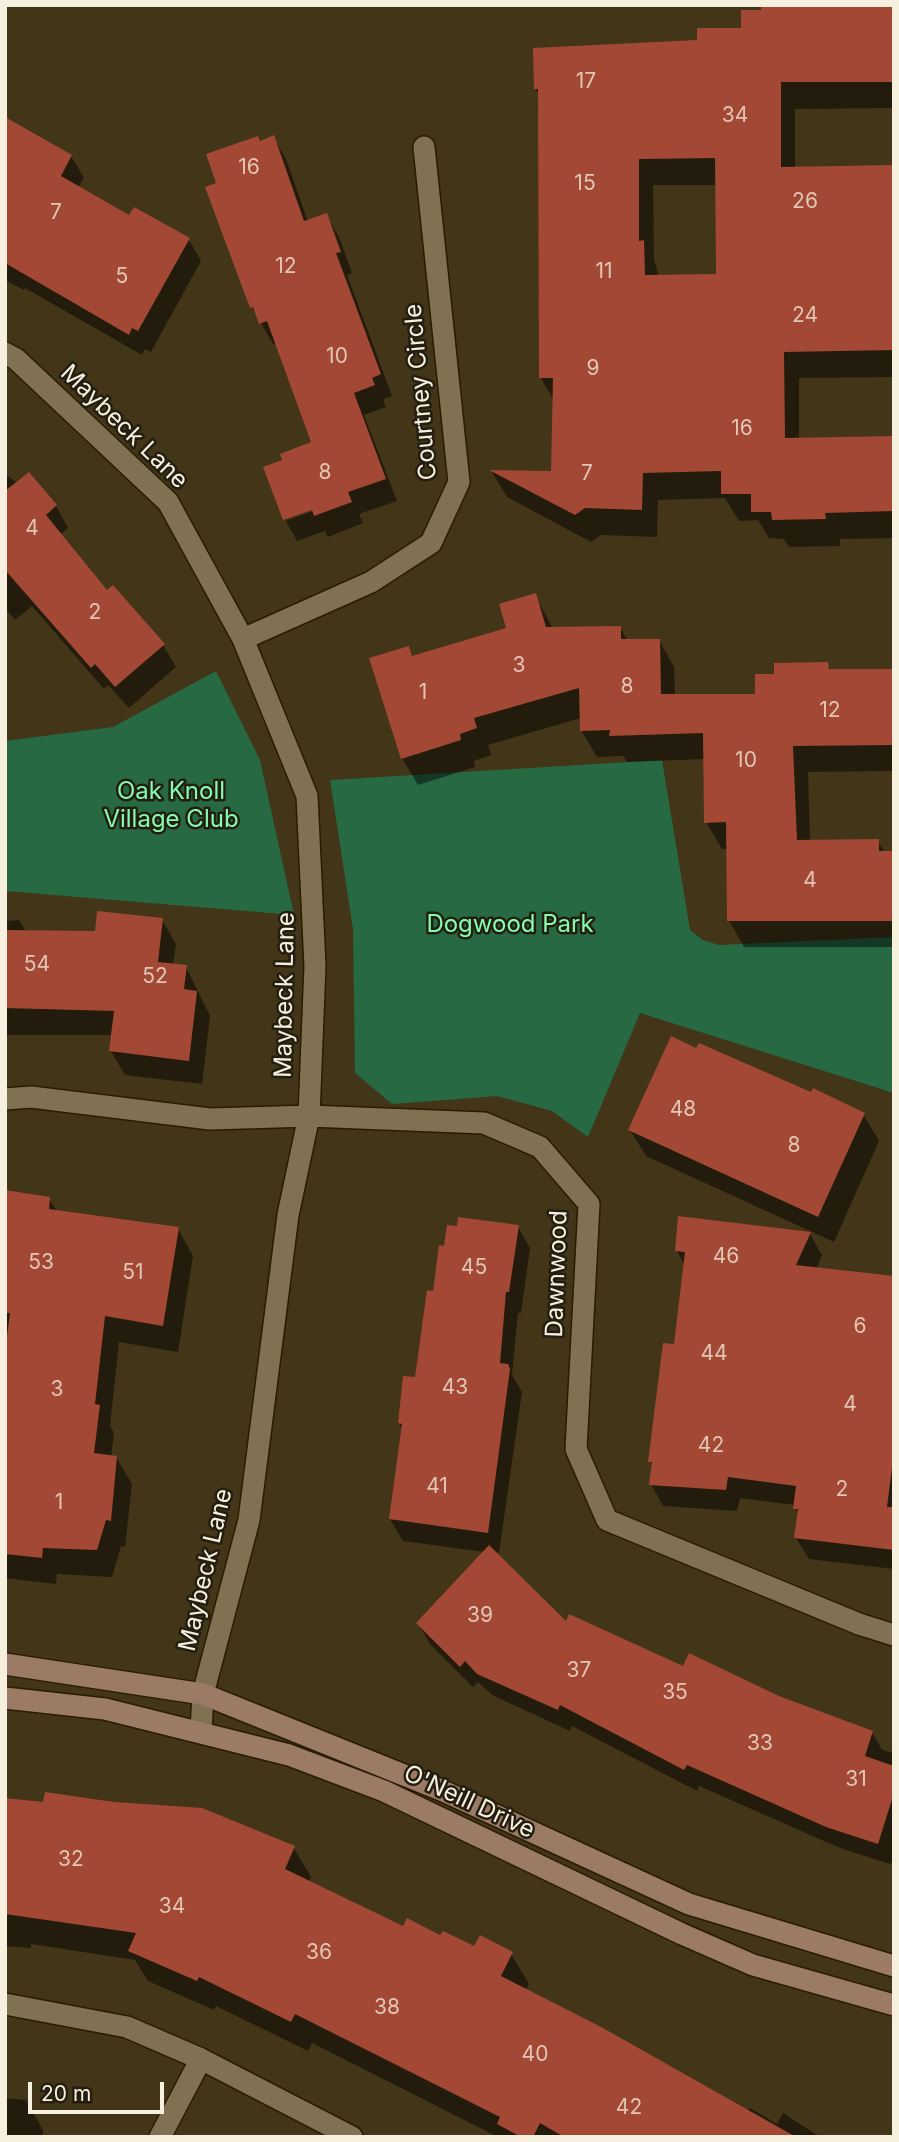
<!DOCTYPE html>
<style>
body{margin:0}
#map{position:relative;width:899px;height:2142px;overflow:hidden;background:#433517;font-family:Inter,sans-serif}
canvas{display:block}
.frame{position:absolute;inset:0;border:7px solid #f8f0de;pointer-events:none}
.scale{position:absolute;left:28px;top:2082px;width:136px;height:32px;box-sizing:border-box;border:4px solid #f8f0de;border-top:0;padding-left:9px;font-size:21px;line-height:24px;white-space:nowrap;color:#f8f0de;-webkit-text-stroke:5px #241e11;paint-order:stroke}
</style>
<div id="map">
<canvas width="899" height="2142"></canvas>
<div class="frame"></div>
<div class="scale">20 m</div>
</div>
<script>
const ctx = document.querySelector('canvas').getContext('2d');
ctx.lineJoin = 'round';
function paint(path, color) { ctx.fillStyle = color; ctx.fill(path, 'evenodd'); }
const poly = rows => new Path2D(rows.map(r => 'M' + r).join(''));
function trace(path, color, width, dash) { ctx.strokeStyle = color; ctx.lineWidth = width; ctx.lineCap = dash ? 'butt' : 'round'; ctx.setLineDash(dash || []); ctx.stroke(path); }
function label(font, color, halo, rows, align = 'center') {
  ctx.font = font + ' Inter,sans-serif'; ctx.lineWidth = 5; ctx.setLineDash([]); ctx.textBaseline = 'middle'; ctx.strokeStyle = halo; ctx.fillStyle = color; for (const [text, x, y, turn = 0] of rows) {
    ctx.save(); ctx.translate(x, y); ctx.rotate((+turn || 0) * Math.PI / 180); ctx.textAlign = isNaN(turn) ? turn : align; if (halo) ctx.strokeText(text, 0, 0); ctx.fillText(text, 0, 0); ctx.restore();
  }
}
paint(poly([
 [216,671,260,760,294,915,5,891,5,741,113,727],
 [662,760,690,930,703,940,719,945,894,937,894,1093,640,1013,588,1137,552,1111,497,1096,392,1104,355,1073,353,929,330,780]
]), '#276942');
paint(poly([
 [762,5,894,8,894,108,795,109,795,168,894,167,894,377,799,378,799,439,894,438,894,538,840,539,840,546,789,547,784,539,769,538,758,520,739,521,725,498,658,500,657,537,601,535,591,542,507,497,492,472,553,472,554,401,541,378,540,96,536,89,743,29,762,12],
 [653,185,717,185,718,276,659,277,654,260],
 [5,119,71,156,84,178,78,188,130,218,189,240,201,261,151,352,145,349,142,355,25,288,24,290,5,280],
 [273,137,286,159,308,222,326,215,339,237,352,273,347,275,392,396,383,399,386,407,364,415,397,501,359,514,363,523,328,537,325,531,297,541,286,521,321,508,319,505,285,517,285,520,265,468,313,444,277,343,273,344,252,307,219,184,259,143],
 [5,474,18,483,29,474,56,506,68,528,60,535,107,592,163,645,176,667,129,708,108,685,104,689,32,606,15,620,5,608],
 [535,595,553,629,620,628,628,641,659,640,674,667,675,696,757,696,776,676,827,664,831,671,894,670,894,771,808,772,810,841,878,841,885,853,894,853,894,947,744,947,729,920,728,849,722,849,706,822,705,759,627,762,623,756,597,757,581,730,581,718,488,745,491,755,474,761,475,767,418,785,402,758,408,648,413,657,508,629],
 [19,920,26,932,96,932,162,920,176,944,173,965,186,967,210,1016,202,1084,125,1075,111,1051,113,1035,5,1035,5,921],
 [863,1114,879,1141,834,1242,646,1156,630,1130],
 [5,1192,49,1199,57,1211,178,1229,193,1256,178,1352,119,1342,110,1426,114,1433,111,1457,116,1457,132,1484,125,1547,121,1546,112,1577,57,1574,56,1584,5,1578,5,1372,9,1338,5,1331],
 [680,1218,810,1234,822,1255,816,1269,894,1278,894,1569,809,1559,796,1538,799,1516,795,1505,740,1498,737,1511,663,1506,651,1484,653,1467,650,1461,676,1346,685,1266,677,1251],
 [518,1227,530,1248,521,1313,518,1313,512,1375,522,1392,499,1553,494,1553,567,1624,684,1669,779,1697,872,1732,882,1750,894,1753,894,1859,890,1864,840,1848,699,1786,697,1791,572,1726,570,1731,492,1695,478,1682,473,1687,430,1644,418,1623,485,1552,403,1541,390,1519,403,1430,399,1423,417,1379,434,1293],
 [5,1801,293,1847,311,1877,309,1882,404,1928,475,1948,511,1954,529,1984,526,1990,747,2112,750,2108,777,2124,783,2113,820,2137,498,2137,312,2043,308,2051,216,2006,214,2010,148,1981,135,1960,31,1944,31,1948,5,1946],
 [5,2098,26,2100,43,2130,43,2137,5,2137]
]), '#0007');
paint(poly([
 [761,5,894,6,894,82,781,82,781,167,894,165,894,350,784,352,785,438,894,436,894,511,825,513,826,519,772,520,771,512,751,512,751,494,721,494,721,471,643,473,642,510,585,508,575,515,489,470,551,471,553,378,539,378,538,89,534,89,533,48,697,40,697,28,741,28,741,10,761,10],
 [715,158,716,274,645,275,644,240,639,241,639,159],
 [5,117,72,155,61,176,129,215,134,207,190,238,138,331,132,328,129,335,5,263],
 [274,135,304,221,327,213,341,252,336,253,381,374,372,378,375,385,354,393,386,479,348,492,352,502,314,516,312,510,283,520,263,467,282,460,280,454,311,442,267,321,259,324,253,307,250,308,205,187,216,183,206,154,258,136,260,141],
 [29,472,57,505,46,515,107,590,113,585,165,644,115,687,95,664,91,668,5,570,5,491],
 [536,593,546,627,621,626,621,639,660,639,661,694,755,694,755,674,774,674,774,663,828,662,829,669,894,669,894,745,793,746,797,840,879,839,879,851,894,851,894,921,727,921,726,822,704,823,703,733,609,736,610,730,580,731,579,688,474,718,477,728,460,734,461,740,401,759,369,658,409,646,412,656,506,628,499,604],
 [97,911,163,918,158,962,187,965,184,989,197,991,189,1061,109,1051,114,1011,5,1008,5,930,95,931],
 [671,1036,696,1048,699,1043,811,1092,813,1088,865,1113,818,1217,628,1130],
 [5,1190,50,1197,49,1209,179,1227,163,1326,105,1316,95,1404,100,1405,94,1453,117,1456,111,1521,106,1520,97,1550,43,1548,42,1558,5,1554,5,1352,10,1313,5,1313],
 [678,1216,811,1232,796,1265,894,1276,894,1452,887,1507,894,1507,894,1550,794,1538,798,1509,793,1509,796,1486,728,1477,726,1490,649,1485,652,1462,648,1462,663,1343,674,1344,685,1252,675,1251],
 [458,1217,519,1225,509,1292,506,1292,500,1363,508,1364,510,1369,488,1533,389,1519,402,1424,398,1423,403,1376,415,1377,427,1290,433,1291,439,1245,444,1246,447,1225,457,1226],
 [489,1545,566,1621,569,1614,683,1666,689,1653,779,1696,873,1731,865,1756,894,1766,894,1793,878,1844,826,1827,687,1765,684,1770,560,1705,558,1710,477,1674,465,1661,460,1667,416,1623],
 [45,1792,114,1802,202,1808,295,1846,285,1869,403,1926,407,1918,440,1935,443,1931,474,1946,480,1935,513,1952,501,1976,603,2028,796,2137,564,2137,540,2123,533,2137,521,2137,497,2124,500,2117,295,2014,291,2022,199,1977,197,1981,128,1951,136,1933,5,1914,5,1798,43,1802]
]), '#a24834');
const street = poly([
 [5,353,16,359,168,502,243,639,307,796,315,966,309,1116,288,1215,249,1520,203,1694,201,1731],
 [243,639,371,582,431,543,459,482,424,147],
 [5,1099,31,1097,210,1119,309,1116,484,1123,540,1147,589,1204,576,1449,607,1520,859,1624,894,1635],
 [5,2004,127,2027,201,2059,352,2137],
 [160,2137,201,2059]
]);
const secondary = poly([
 [5,1664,203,1694,441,1790,689,1904,894,1966],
 [5,1698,105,1709,289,1755,384,1791,682,1934,753,1965,894,2005]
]);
trace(street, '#291c00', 24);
trace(secondary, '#291c00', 24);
trace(street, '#807152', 21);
trace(secondary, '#9c7b66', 21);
label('21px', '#e2c6b4', null, [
 ["17",586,82],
 ["34",735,116],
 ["16",249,168],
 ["15",585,184],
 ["26",805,202],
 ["7",56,213],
 ["12",286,267],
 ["11",604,272],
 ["5",122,277],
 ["24",805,316],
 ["10",337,357],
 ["9",593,369],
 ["16",742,429],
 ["8",325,473],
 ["7",587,474],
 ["4",32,529],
 ["2",95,613],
 ["3",519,666],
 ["8",627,687],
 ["1",423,693],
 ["12",830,711],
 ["10",746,761],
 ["4",810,881],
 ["54",37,965],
 ["52",155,977],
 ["48",683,1110],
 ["8",794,1146],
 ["46",726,1257],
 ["53",41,1263],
 ["45",474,1268],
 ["51",133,1273],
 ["6",860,1327],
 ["44",714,1354],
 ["43",455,1388],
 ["3",57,1390],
 ["4",850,1405],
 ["42",711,1446],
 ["41",437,1487],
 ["2",842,1490],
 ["1",59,1503],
 ["39",480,1616],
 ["37",579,1671],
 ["35",675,1693],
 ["33",760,1744],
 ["31",856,1780],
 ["32",71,1860],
 ["34",172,1907],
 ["36",319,1953],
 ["38",387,2008],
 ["40",535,2055],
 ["42",629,2108]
]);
label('24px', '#f8f0de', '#241e11', [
 ["Courtney Circle",421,392,-95],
 ["Maybeck Lane",124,427,44],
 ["Maybeck Lane",285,995,-89],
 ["Dawnwood",557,1274,-88],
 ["Maybeck Lane",206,1570,-77],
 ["O'Neill Drive",469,1802,25]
]);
label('24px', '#82fcaf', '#241e11', [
 ["Oak Knoll",171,792],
 ["Village Club",171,820],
 ["Dogwood Park",510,925]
]);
</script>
